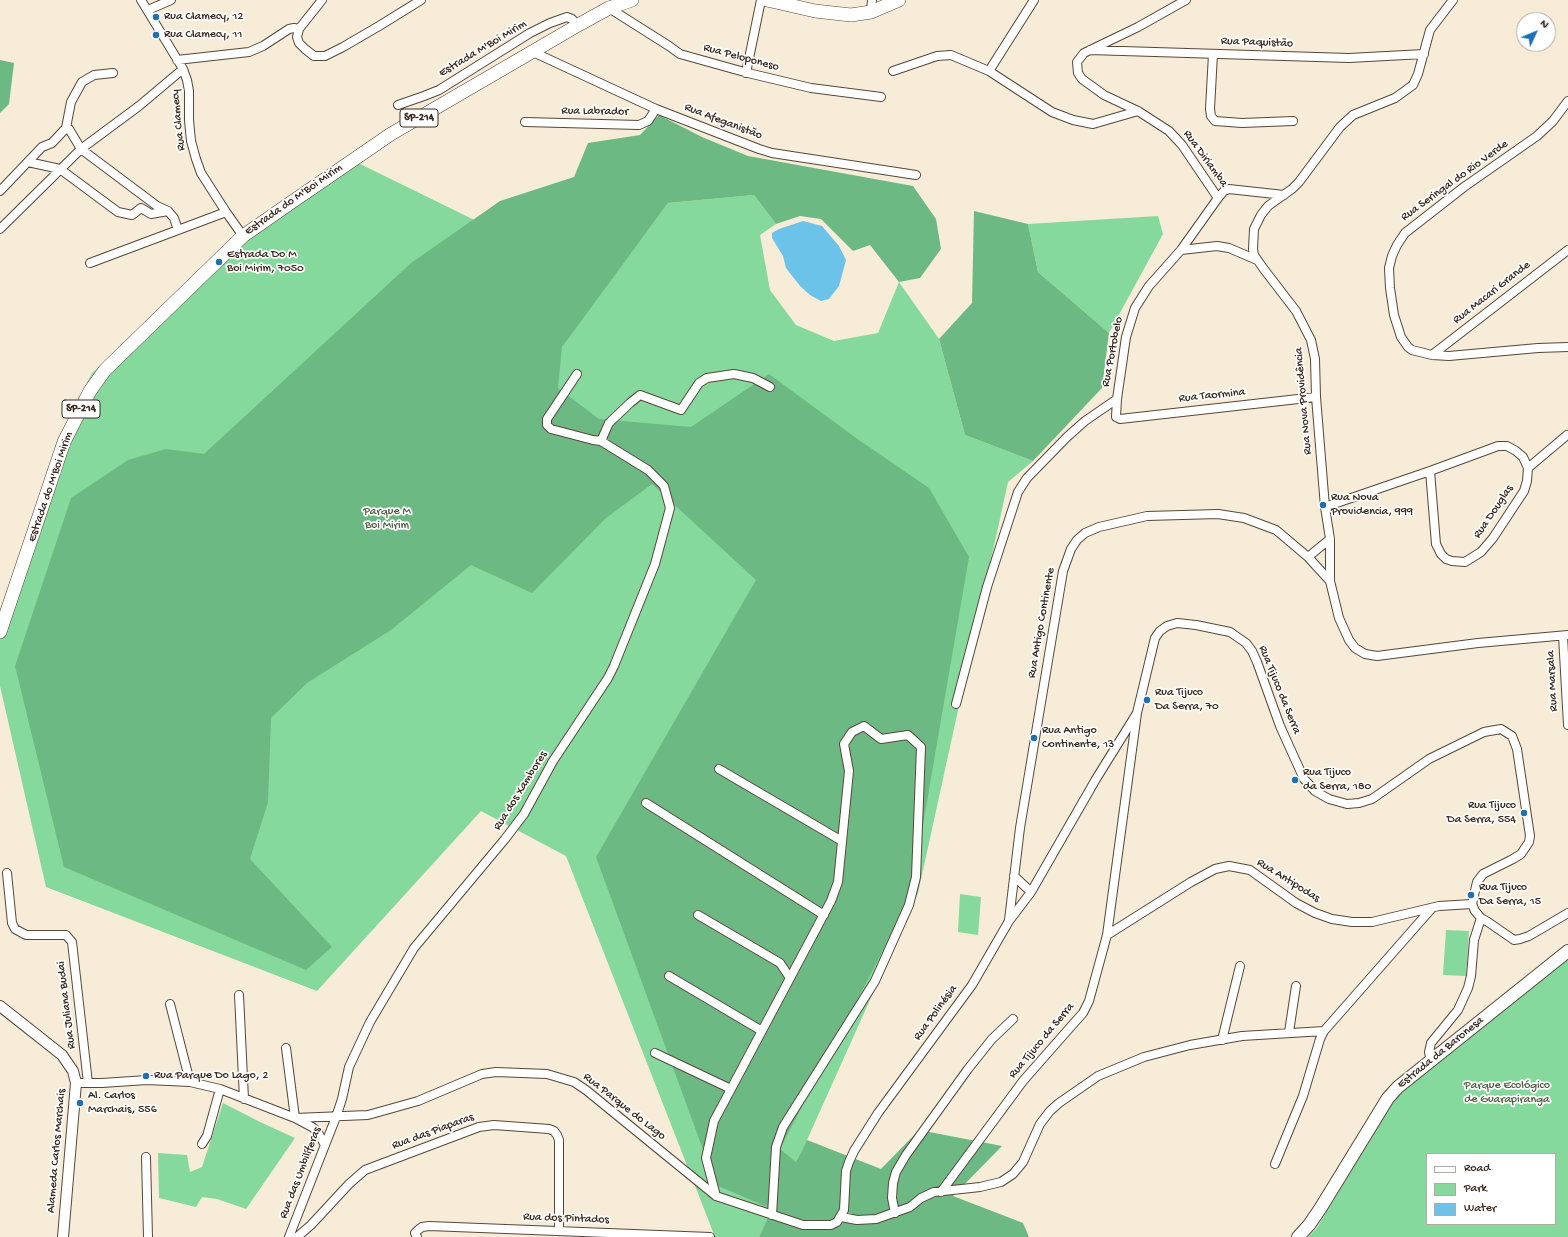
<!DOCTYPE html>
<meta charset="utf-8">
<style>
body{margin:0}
#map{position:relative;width:1568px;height:1237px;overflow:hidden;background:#f6ecd8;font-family:"Gochi Hand",sans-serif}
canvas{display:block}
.legend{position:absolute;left:1426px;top:1153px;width:130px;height:72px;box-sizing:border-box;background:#fff;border:1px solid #b1aaa5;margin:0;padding:5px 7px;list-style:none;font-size:12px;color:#3b2a1e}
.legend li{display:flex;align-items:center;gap:8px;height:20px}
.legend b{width:20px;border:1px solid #b1aaa5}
.north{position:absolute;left:1516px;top:12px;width:40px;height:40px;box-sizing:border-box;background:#fff;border:1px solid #b1aaa5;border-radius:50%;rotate:46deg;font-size:11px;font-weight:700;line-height:16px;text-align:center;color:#3b2a1e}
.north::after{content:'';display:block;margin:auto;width:14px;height:18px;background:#1f6fb2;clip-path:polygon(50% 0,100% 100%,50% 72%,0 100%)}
</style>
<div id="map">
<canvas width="1568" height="1237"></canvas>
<ul class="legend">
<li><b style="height:5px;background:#fff"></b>Road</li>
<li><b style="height:11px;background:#85d99c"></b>Park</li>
<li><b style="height:11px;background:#6cc3e9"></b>Water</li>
</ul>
<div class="north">N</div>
</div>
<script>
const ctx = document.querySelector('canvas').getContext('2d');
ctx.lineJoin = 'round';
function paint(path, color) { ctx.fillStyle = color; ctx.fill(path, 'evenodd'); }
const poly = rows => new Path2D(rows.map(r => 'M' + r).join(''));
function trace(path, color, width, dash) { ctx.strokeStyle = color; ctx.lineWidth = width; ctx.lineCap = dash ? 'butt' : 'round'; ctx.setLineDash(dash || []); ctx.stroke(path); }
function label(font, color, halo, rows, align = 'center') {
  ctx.font = font + ' "Gochi Hand",sans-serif'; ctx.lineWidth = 3.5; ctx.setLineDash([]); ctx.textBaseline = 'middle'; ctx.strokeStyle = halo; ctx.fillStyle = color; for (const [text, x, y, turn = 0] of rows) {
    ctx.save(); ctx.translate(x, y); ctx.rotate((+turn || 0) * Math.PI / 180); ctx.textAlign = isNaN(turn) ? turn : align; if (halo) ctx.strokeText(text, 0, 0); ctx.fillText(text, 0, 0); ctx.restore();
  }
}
paint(poly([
 [352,160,607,285,668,203,754,195,776,224,760,235,770,290,796,325,834,341,878,333,899,282,939,339,965,435,1033,461,1008,482,918,893,807,1140,759,1237,715,1237,566,856,481,811,317,991,46,887,0,686,0,629,58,438,92,373,243,236],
 [1158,216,1163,234,1109,333,1038,272,1028,224],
 [960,894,981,897,978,935,958,932],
 [1446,930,1469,931,1466,976,1443,975],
 [1568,953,1568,1237,1308,1237,1316,1229,1402,1088],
 [1427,1154,1555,1154,1555,1224,1427,1224],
 [223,1103,260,1122,295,1138,246,1209,217,1199,202,1197,196,1207,159,1198,158,1153,187,1155,190,1172,202,1167]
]), '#85d99c');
paint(poly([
 [0,60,14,63,9,104,0,113],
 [659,115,702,137,748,156,913,186,936,219,941,249,920,278,899,282,870,245,853,251,821,219,800,216,776,224,754,195,668,203,562,347,558,388,599,419,691,427,769,374,856,438,929,488,969,557,914,877,906,906,780,1149,796,1162,807,1140,881,1169,919,1130,1002,1146,953,1196,1023,1223,1029,1237,759,1237,772,1209,716,1185,596,857,756,580,652,484,606,518,532,593,471,565,391,630,307,683,271,718,268,802,250,859,332,947,306,970,64,867,15,666,71,498,128,460,166,449,204,454,411,263,500,201,574,177,588,143,640,135],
 [974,211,1028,224,1038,272,1109,333,1102,388,1033,461,965,435,939,339,972,303]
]), '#6cb984');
paint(poly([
 [803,221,822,226,839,246,846,260,839,286,829,299,821,301,810,295,800,286,786,268,783,256,772,238,772,233,779,229]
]), '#6cc3e9');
const minor = poly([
 [141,0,183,69,187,80,189,91,189,120,191,141,196,159,201,173,226,212,243,236],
 [322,0,299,29,297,37,299,43,305,49,314,56,325,56,343,47,379,26,421,0],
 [1186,0,1138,27,1084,53,1077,62,1078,73,1082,79,1104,95,1138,111,1169,131,1182,145,1218,198,1224,191,1229,189,1284,195],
 [1453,0,1430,30,1418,74,1413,85,1395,98,1353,115,1340,127,1299,182,1292,189,1268,206,1261,215,1254,229,1253,249,1254,255,1263,268,1296,311,1311,340,1315,359,1316,397,1325,507,1330,539,1330,581,1339,618,1349,640,1355,648,1365,654,1377,656,1478,643,1568,635],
 [609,8,669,46,680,54,748,73,811,88,881,97],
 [148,10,171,0],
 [871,12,872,0],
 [1090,50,1349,58,1424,54],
 [533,52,656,109,759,149,772,153,916,175],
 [1213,54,1210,109,1211,116,1215,121,1242,123,1293,121],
 [177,60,249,52,263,46,289,29,294,28,299,29],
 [893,71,937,56,951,55,989,71,1052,112,1073,120,1093,124,1138,111],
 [989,71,1034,0],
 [746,73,761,0],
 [1568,101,1553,121,1537,136,1464,187,1405,233,1397,245,1392,256,1389,268,1390,288,1394,315,1401,337,1408,347,1412,350,1432,355,1449,356,1538,348,1568,347],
 [398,105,424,96,439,90,530,33,550,23,567,17,572,19,577,25],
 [525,122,639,125,648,121,656,109],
 [66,128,71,102,82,82,94,75,113,73],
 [28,162,60,169,118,212,132,215,141,208,151,214,168,211],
 [0,191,42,147,52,143,66,128,69,129,81,149,157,206,168,211,174,218,178,230],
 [1218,198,1181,250,1149,286,1135,308,1126,337,1117,399,1116,417,1120,419,1316,397],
 [0,229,81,149,139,106,183,69],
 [1181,250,1217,246,1229,248,1257,260],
 [90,263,226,212],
 [1432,355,1568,250],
 [601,441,609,423,630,403,640,395,681,410,699,383,707,378,734,374,753,378,770,387],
 [1528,468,1567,435],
 [1325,507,1430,471,1498,446,1507,446,1516,451,1523,457,1528,468,1527,481,1524,491,1493,538,1481,552,1465,562,1452,561,1446,559,1441,554,1436,544,1430,471],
 [1308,557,1330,539],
 [1563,636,1568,725],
 [956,704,987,587,1018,492,1027,478,1067,437,1085,421,1117,399],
 [719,769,842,841],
 [646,803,824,915],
 [7,873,12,923,15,929,26,935,66,935,72,942,88,1083],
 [1014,876,1031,892],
 [1472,904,1475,911,1481,918,1488,922,1514,940,1520,939,1529,936,1568,913],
 [698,915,780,963,790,978],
 [1009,920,1020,828,1063,571,1071,549,1077,540,1085,533,1099,527,1147,516,1218,514,1244,518,1276,530,1308,557,1330,581],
 [1107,935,1191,882,1215,869,1229,866,1250,870,1296,903,1315,913,1332,919,1352,922,1372,922,1439,906,1472,904],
 [669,976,762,1031],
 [239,995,244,1099],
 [170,1004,190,1082],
 [1289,1032,1296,986],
 [1222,1040,1240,966],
 [286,1048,295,1118,312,1127,317,1131,325,1145],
 [655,1053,731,1089],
 [1431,1062,1429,1052,1431,1043,1458,1010,1468,988,1471,976,1474,940,1481,918],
 [76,1083,102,1083,147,1080,190,1082,220,1089,295,1118,368,1115,418,1101,482,1074,496,1072,547,1074,574,1082,586,1090,716,1196,803,1225,831,1225,837,1222,844,1210,846,1171,849,1162,854,1151,878,1113,972,985,1009,921,1031,892,1096,779,1137,713],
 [202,1144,207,1136,220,1089],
 [146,1157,148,1237],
 [1275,1164,1303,1096,1320,1039,1324,1031,1432,908],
 [941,1192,1023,1081,1074,1023,1083,1013,1089,1001,1107,935,1137,713,1155,638,1160,631,1167,626,1177,623,1196,625,1230,632,1246,643,1252,651,1257,662,1280,726,1304,779,1315,791,1329,799,1347,804,1359,803,1372,799,1429,759,1484,732,1501,729,1512,736,1517,749,1530,836,1529,842,1521,854,1513,859,1483,874,1477,882,1472,904],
 [716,1196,706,1158,714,1121,831,901,838,882,849,771,844,744,852,732,864,726,881,739,908,735,921,747,916,877,909,905,875,981,783,1127,776,1147,772,1215],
 [895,1213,892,1198,893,1183,896,1172,906,1155,968,1069,992,1039,1013,1019],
 [841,1217,857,1220,876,1219,910,1207,921,1198,934,1192,980,1187,1001,1182,1013,1174,1023,1162,1040,1124,1050,1111,1059,1103,1098,1076,1144,1057,1190,1045,1242,1036,1324,1031],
 [289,1237,336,1117,342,1099,349,1067,370,1022,414,948,505,839,524,814,553,761,608,678,614,666,655,564,670,508,664,486,648,470,601,441,593,440,551,429,547,425,547,419,577,374],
 [297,1237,311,1225,349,1184,365,1170,479,1127,494,1125,549,1129,554,1131,557,1135,559,1140,559,1230],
 [417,1237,415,1233,418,1230,422,1227,429,1226,710,1237]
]);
const tertiary = poly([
 [0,1006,62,1055,73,1071,76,1083,63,1237]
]);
const secondary = poly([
 [1298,1237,1309,1225,1320,1209,1388,1098,1398,1087,1568,951]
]);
const primary = poly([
 [767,0,815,11,851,15,871,12,899,0],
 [0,632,64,442,90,391,105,370,243,236,286,206,391,134,580,24,609,8,632,0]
]);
trace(minor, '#57473a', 10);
trace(tertiary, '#57473a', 12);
trace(secondary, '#57473a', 14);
trace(primary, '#57473a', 14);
trace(minor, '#fff', 8);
trace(tertiary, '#fff', 10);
trace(secondary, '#fff', 12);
trace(primary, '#fff', 13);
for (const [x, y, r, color] of [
 [156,17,4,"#1f6fb2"],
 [156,35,4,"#1f6fb2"],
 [219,262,4,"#1f6fb2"],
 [1323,505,4,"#1f6fb2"],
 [1147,700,4,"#1f6fb2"],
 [1034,738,4,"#1f6fb2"],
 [1295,780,4,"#1f6fb2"],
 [1524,813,4,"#1f6fb2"],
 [1471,895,4,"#1f6fb2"],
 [146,1076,4,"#1f6fb2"],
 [80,1103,4,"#1f6fb2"]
]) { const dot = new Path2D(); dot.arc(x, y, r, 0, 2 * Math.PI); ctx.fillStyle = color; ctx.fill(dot); trace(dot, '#fff', 1.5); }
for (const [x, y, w] of [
 [419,118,38],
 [81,409,38]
]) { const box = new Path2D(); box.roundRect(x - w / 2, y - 9, w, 18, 3); ctx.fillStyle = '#fff'; ctx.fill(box); trace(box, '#3b2a1e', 1); }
label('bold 11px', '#3b2a1e', null, [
 ["SP-214",419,118],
 ["SP-214",81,409]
]);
label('12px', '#3b2a1e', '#fff', [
 ["Rua Clamecy, 12",164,17],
 ["Rua Clamecy, 11",164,35],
 ["Estrada Do M",227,255],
 ["Boi Mirim, 7050",227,269],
 ["Rua Nova",1331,498],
 ["Providencia, 999",1331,512],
 ["Rua Tijuco",1155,693],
 ["Da Serra, 70",1155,707],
 ["Rua Antigo",1042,731],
 ["Continente, 13",1042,745],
 ["Rua Tijuco",1303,773],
 ["da Serra, 180",1303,787],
 ["Rua Tijuco",1516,806,"right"],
 ["Da Serra, 554",1516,820,"right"],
 ["Rua Tijuco",1479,888],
 ["Da Serra, 15",1479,902],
 ["Rua Parque Do Lago, 2",154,1076],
 ["Al. Carlos",88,1096],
 ["Marchais, 556",88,1110]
], 'left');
label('12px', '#3b2a1e', '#fff', [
 ["Rua Paquistão",1257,43,2],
 ["Estrada M'Boi Mirim",483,49,-31],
 ["Rua Peloponeso",741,58,15],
 ["Rua Labrador",595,112,1],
 ["Rua Clamecy",179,120,-96],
 ["Rua Afeganistão",723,122,21],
 ["Rua Diriamba",1205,159,54],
 ["Rua Seringal do Rio Verde",1455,181,-36],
 ["Estrada do M'Boi Mirim",294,200,-35],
 ["Rua Macari Grande",1492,293,-38],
 ["Rua Portobelo",1113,352,-79],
 ["Rua Taormina",1212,396,-6],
 ["Rua Nova Providência",1304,401,-95],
 ["Estrada do M'Boi Mirim",51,487,-71],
 ["Rua Douglas",1494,512,-56],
 ["Rua Antigo Continente",1042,623,-80],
 ["Rua Marsala",1553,681,-93],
 ["Rua Tijuco da Serra",1279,690,68],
 ["Rua dos Xambores",521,791,-58],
 ["Rua Antipodas",1288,881,32],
 ["Rua Juliana Budai",67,1005,-97],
 ["Rua Polinésia",936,1013,-54],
 ["Rua Tijuco da Serra",1042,1041,-50],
 ["Estrada da Baronesa",1441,1053,-39],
 ["Rua Parque do Lago",624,1107,38],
 ["Rua das Piaparas",433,1132,-20],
 ["Alameda Carlos Marchais",57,1151,-85],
 ["Rua das Umbilíferas",301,1173,-69],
 ["Rua dos Pintados",566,1219,2]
]);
label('12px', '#515f44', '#fff', [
 ["Parque M",387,512],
 ["Boi Mirim",387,526],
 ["Parque Ecológico",1507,1086],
 ["de Guarapiranga",1507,1100]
]);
</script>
